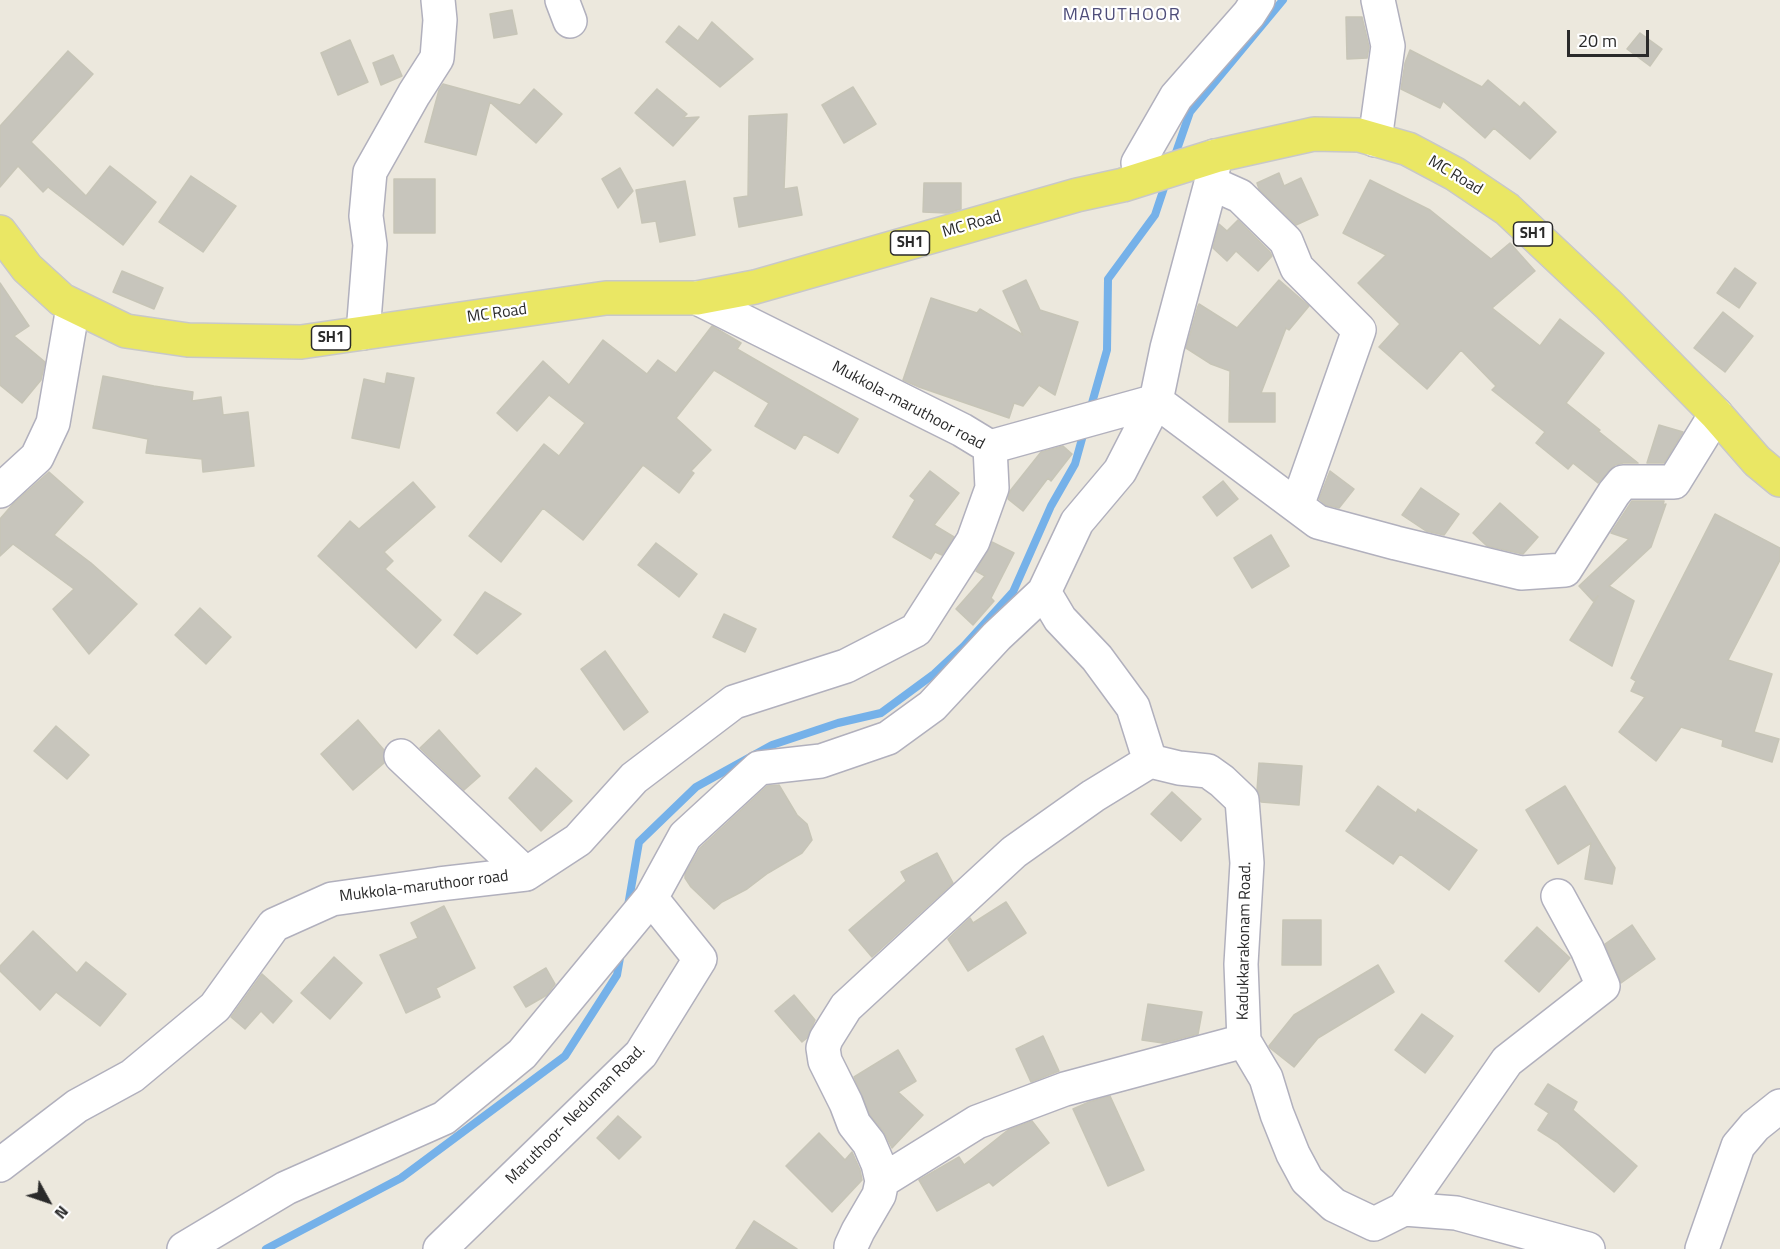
<!DOCTYPE html>
<style>
body{margin:0}
#map{position:relative;width:1780px;height:1249px;overflow:hidden;background:#ece8dd;font-family:"Titillium Web",sans-serif}
canvas{display:block}
.north{position:absolute;left:18px;top:1171px;width:60px;height:60px;-webkit-text-stroke:4px #fff;paint-order:stroke;rotate:130deg;font-size:16px;font-weight:700;line-height:24px;text-align:center;color:#2a2a2a}
.north::after{content:'';display:block;margin:auto;width:21px;height:27px;background:#2a2a2a;clip-path:polygon(50% 0,100% 100%,50% 72%,0 100%)}
.scale{position:absolute;left:1567px;top:30px;width:82px;height:27px;box-sizing:border-box;border:3px solid #2a2a2a;border-top:0;padding-left:8px;font-size:18px;line-height:21px;white-space:nowrap;color:#2a2a2a;-webkit-text-stroke:4px #fff;paint-order:stroke}
</style>
<div id="map">
<canvas width="1780" height="1249"></canvas>
<div class="north">N</div>
<div class="scale">20 m</div>
</div>
<script>
const ctx = document.querySelector('canvas').getContext('2d');
ctx.lineJoin = 'round';
const poly = rows => new Path2D(rows.map(r => 'M' + r).join(''));
function trace(path, color, width, dash) { ctx.strokeStyle = color; ctx.lineWidth = width; ctx.lineCap = dash ? 'butt' : 'round'; ctx.setLineDash(dash || []); ctx.stroke(path); }
function paint(path, color) { ctx.fillStyle = color; ctx.fill(path, 'evenodd'); }
function label(font, color, halo, rows, align = 'center') {
  ctx.font = font + ' "Titillium Web",sans-serif'; ctx.lineWidth = 4.5; ctx.setLineDash([]); ctx.textBaseline = 'middle'; ctx.strokeStyle = halo; ctx.fillStyle = color; for (const [text, x, y, turn = 0] of rows) {
    ctx.save(); ctx.translate(x, y); ctx.rotate((+turn || 0) * Math.PI / 180); ctx.textAlign = isNaN(turn) ? turn : align; if (halo) ctx.strokeText(text, 0, 0); ctx.fillText(text, 0, 0); ctx.restore();
  }
}
trace(poly([
 [1173,161,1190,112,1283,0],
 [1090,410,1107,350,1108,279,1155,215,1167,179],
 [628,906,639,842,696,787,772,745,838,723,881,713,934,674,964,646,1013,592,1051,506,1075,464,1085,428],
 [266,1249,401,1178,565,1056,617,975,621,952]
]), '#75b1e9', 8);
const building = poly([
 [512,10,517,34,494,38,490,14,512,10],
 [1346,17,1362,17,1369,47,1367,58,1347,59,1346,17],
 [712,22,753,59,720,87,666,42,679,26,698,41,712,22],
 [1640,33,1662,49,1650,66,1627,49,1640,33],
 [350,40,368,82,338,95,321,53,350,40],
 [1410,50,1482,87,1488,80,1520,107,1524,102,1556,132,1530,159,1494,128,1485,138,1443,101,1440,108,1401,89,1405,63,1410,50],
 [68,51,93,74,31,142,86,196,110,166,156,202,123,245,48,187,43,192,18,166,0,187,0,126,68,51],
 [393,55,402,76,381,85,373,63,393,55],
 [443,84,520,105,534,89,562,114,536,143,490,102,476,155,425,142,439,90,443,84],
 [853,87,876,124,844,143,822,105,853,87],
 [657,89,687,114,683,118,699,117,673,146,635,113,657,89],
 [787,114,784,189,797,187,802,215,739,227,734,198,748,196,749,116,787,114],
 [620,168,633,191,618,208,602,179,620,168],
 [1279,173,1284,186,1301,178,1318,215,1296,225,1259,189,1257,183,1279,173],
 [191,176,236,206,203,252,159,222,191,176],
 [394,179,435,179,435,233,394,233,394,179],
 [1370,180,1430,210,1491,259,1510,243,1535,271,1492,308,1540,346,1560,319,1604,353,1566,403,1600,430,1598,431,1638,463,1623,463,1615,465,1598,483,1573,463,1568,469,1536,443,1545,432,1492,390,1496,386,1461,350,1427,389,1379,347,1400,324,1358,283,1386,255,1343,233,1370,180],
 [685,181,695,235,660,242,656,221,642,223,636,190,685,181],
 [924,183,961,183,961,209,947,213,923,212,924,183],
 [1238,220,1270,252,1272,256,1258,271,1236,251,1227,261,1213,248,1219,224,1227,231,1238,220],
 [1735,268,1756,283,1739,308,1717,293,1735,268],
 [122,271,163,288,154,309,113,292,122,271],
 [1026,280,1040,310,1078,322,1055,395,1039,385,1023,406,1014,403,1009,418,919,387,903,380,931,298,977,313,980,309,1023,335,1003,291,1026,280],
 [1279,280,1309,306,1289,330,1286,328,1261,393,1275,393,1275,422,1229,422,1230,371,1211,364,1186,348,1198,306,1199,304,1237,328,1279,280],
 [0,283,29,326,14,336,45,362,41,380,22,403,0,385,0,283],
 [1723,312,1753,336,1725,372,1694,348,1723,312],
 [712,326,741,343,737,349,858,419,838,453,804,434,795,449,755,426,769,403,714,370,676,418,711,450,691,471,694,473,679,493,643,465,583,540,543,508,501,562,469,536,544,444,559,456,585,423,549,395,517,431,497,413,543,361,569,385,603,340,647,374,658,360,676,373,712,326],
 [387,373,414,378,399,448,352,438,364,379,385,384,387,373],
 [103,376,154,386,193,392,192,401,221,397,223,415,248,412,254,466,203,472,202,459,146,453,148,439,93,428,103,376],
 [1659,425,1683,432,1664,463,1647,463,1659,425],
 [1063,446,1072,454,1051,481,1048,478,1023,511,1008,499,1010,491,1041,452,1063,446],
 [930,471,959,493,934,525,954,537,942,555,935,552,931,559,893,537,915,500,910,496,930,471],
 [1330,471,1354,489,1339,508,1326,505,1319,499,1330,471],
 [49,472,83,502,54,535,91,563,137,604,89,654,53,609,74,589,13,544,0,556,0,519,13,504,49,472],
 [1223,481,1238,499,1217,516,1203,497,1223,481],
 [413,482,435,507,384,552,393,561,385,569,441,620,416,648,318,556,350,521,359,529,413,482],
 [1421,488,1459,514,1444,535,1426,531,1402,515,1421,488],
 [1632,501,1664,501,1663,505,1666,504,1651,547,1609,586,1634,601,1612,666,1570,640,1598,596,1593,601,1579,586,1629,539,1611,533,1632,501],
 [1500,503,1538,537,1523,554,1487,546,1473,533,1500,503],
 [1715,514,1780,548,1780,560,1728,660,1772,674,1754,732,1779,739,1772,762,1722,746,1723,740,1681,727,1656,761,1619,732,1645,697,1631,691,1636,681,1631,678,1715,514],
 [1271,535,1289,566,1252,588,1234,558,1271,535],
 [992,542,1014,553,991,598,994,601,973,625,956,609,985,576,976,571,992,542],
 [656,543,697,574,679,597,638,565,656,543],
 [485,592,521,614,477,654,454,635,485,592],
 [200,608,231,637,206,664,175,635,200,608],
 [724,614,756,629,745,652,713,637,724,614],
 [605,651,648,712,624,730,581,669,605,651],
 [358,720,384,750,384,763,353,790,321,754,358,720],
 [56,726,89,755,67,779,34,751,56,726],
 [439,730,480,776,464,790,420,748,439,730],
 [1259,763,1302,766,1299,805,1261,802,1257,790,1259,763],
 [536,768,572,801,541,831,509,798,536,768],
 [779,785,797,815,807,824,812,840,802,853,768,873,747,889,722,902,714,909,691,887,685,878,685,874,700,848,767,786,779,785],
 [1378,786,1416,813,1418,809,1477,850,1449,890,1400,854,1393,864,1346,831,1378,786],
 [1565,786,1615,868,1612,884,1585,879,1591,843,1558,864,1526,810,1565,786],
 [1172,792,1201,819,1181,841,1151,814,1172,792],
 [937,853,953,883,872,957,849,930,906,881,901,872,937,853],
 [1006,902,1026,933,968,971,948,939,970,918,973,923,1006,902],
 [444,906,475,968,436,988,440,997,406,1013,380,955,418,938,411,923,444,906],
 [1283,920,1321,920,1321,965,1282,965,1283,920],
 [1632,925,1655,959,1621,983,1605,944,1632,925],
 [1537,927,1570,958,1539,992,1505,961,1537,927],
 [33,931,77,973,86,962,126,994,100,1026,56,992,40,1010,0,971,0,966,33,931],
 [334,957,362,983,330,1019,301,993,334,957],
 [1378,965,1394,992,1318,1038,1294,1067,1270,1048,1269,1046,1294,1015,1378,965],
 [546,968,555,984,547,995,526,1007,514,987,546,968],
 [262,974,292,1001,273,1023,261,1011,245,1029,231,1017,262,974],
 [794,995,815,1020,807,1038,802,1042,775,1011,794,995],
 [1148,1004,1202,1012,1198,1034,1163,1043,1142,1040,1148,1004],
 [1422,1014,1453,1036,1425,1073,1395,1050,1422,1014],
 [1043,1036,1059,1071,1031,1082,1016,1049,1043,1036],
 [898,1050,916,1081,898,1092,923,1115,892,1148,884,1132,870,1115,854,1077,898,1050],
 [1548,1084,1577,1102,1573,1110,1637,1166,1614,1192,1557,1142,1538,1130,1549,1113,1535,1104,1548,1084],
 [1110,1096,1144,1170,1108,1186,1073,1109,1089,1102,1110,1096],
 [618,1116,641,1137,619,1159,597,1138,618,1116],
 [1032,1121,1049,1143,993,1186,989,1182,937,1211,919,1180,959,1157,964,1165,1008,1130,1032,1121],
 [819,1133,845,1160,852,1152,860,1170,862,1180,832,1212,786,1166,819,1133],
 [754,1221,797,1249,736,1249,754,1221]
]);
paint(building, '#c7c5bc');
trace(building, '#c7c5b7', 1.5);
const minor = poly([
 [562,0,570,21],
 [1375,140,1388,46,1378,0],
 [1138,163,1176,97,1249,14,1258,0],
 [1211,183,1240,196,1286,241,1297,268,1359,330,1297,506],
 [363,333,370,245,366,216,370,172,414,94,437,58,440,20,438,0],
 [1156,401,1318,522,1396,543,1521,573,1565,570,1614,493,1623,482,1674,482,1716,414],
 [990,447,1156,401],
 [0,491,37,457,53,423,73,307],
 [1044,592,1060,619,1097,658,1133,707,1150,761,1179,768,1208,771,1222,781,1242,800,1247,863,1241,964,1244,1041,1266,1078,1277,1114,1293,1154,1307,1180,1334,1205,1374,1224,1404,1209,1456,1213,1588,1249],
 [401,756,526,874],
 [0,1165,77,1106,132,1076,215,1007,274,925,332,899,439,884,526,874,578,840,634,778,734,702,846,666,916,630,973,541,992,488,990,447,962,430,697,298],
 [882,1181,977,1122,1065,1089,1244,1041],
 [1404,1209,1507,1061,1603,986,1587,949,1558,896],
 [184,1249,286,1188,444,1118,522,1054,651,898],
 [440,1249,641,1054,700,959,651,898,685,836,759,768,821,761,888,738,932,706,997,636,1044,592,1077,522,1120,471,1156,401,1167,348,1211,183,1215,156],
 [851,1249,851,1246,858,1231,879,1195,882,1181,878,1164,869,1143,854,1124,846,1103,825,1061,823,1048,826,1039,846,1007,1014,852,1093,796,1150,761],
 [1702,1249,1738,1146,1755,1126,1780,1106]
]);
const major = poly([
 [0,232,27,268,62,300,126,331,188,340,301,342,606,298,697,298,755,287,1077,195,1123,185,1215,156,1314,134,1359,135,1408,149,1455,174,1507,209,1609,305,1716,414,1757,461,1780,480]
]);
trace(minor, '#b1b0bd', 36);
trace(major, '#c8c8c8', 36);
trace(minor, '#fff', 33);
trace(major, '#eae764', 33);
for (const [x, y, w] of [
 [1533,234,39],
 [910,243,39],
 [331,338,39]
]) { const box = new Path2D(); box.roundRect(x - w / 2, y - 12, w, 24, 4.5); ctx.fillStyle = '#fff'; ctx.fill(box); trace(box, '#2a2a2a', 1.5); }
label('bold 15px', '#2a2a2a', null, [
 ["SH1",1533,234],
 ["SH1",910,243],
 ["SH1",331,338]
]);
label('16px', '#2a2a2a', '#fff', [
 ["MC Road",1455,176,31],
 ["MC Road",972,225,-16],
 ["MC Road",497,314,-8],
 ["Mukkola-maruthoor road",908,406,28],
 ["Mukkola-maruthoor road",424,887,-7],
 ["Kadukkarakonam Road.",1245,941,-89],
 ["Maruthoor- Neduman Road.",576,1115,-45]
]);
ctx.letterSpacing = '1.5px';
label('18px', '#4e4d79', '#fff', [
 ["MARUTHOOR",1122,16]
]);
ctx.letterSpacing = '0px';
</script>
